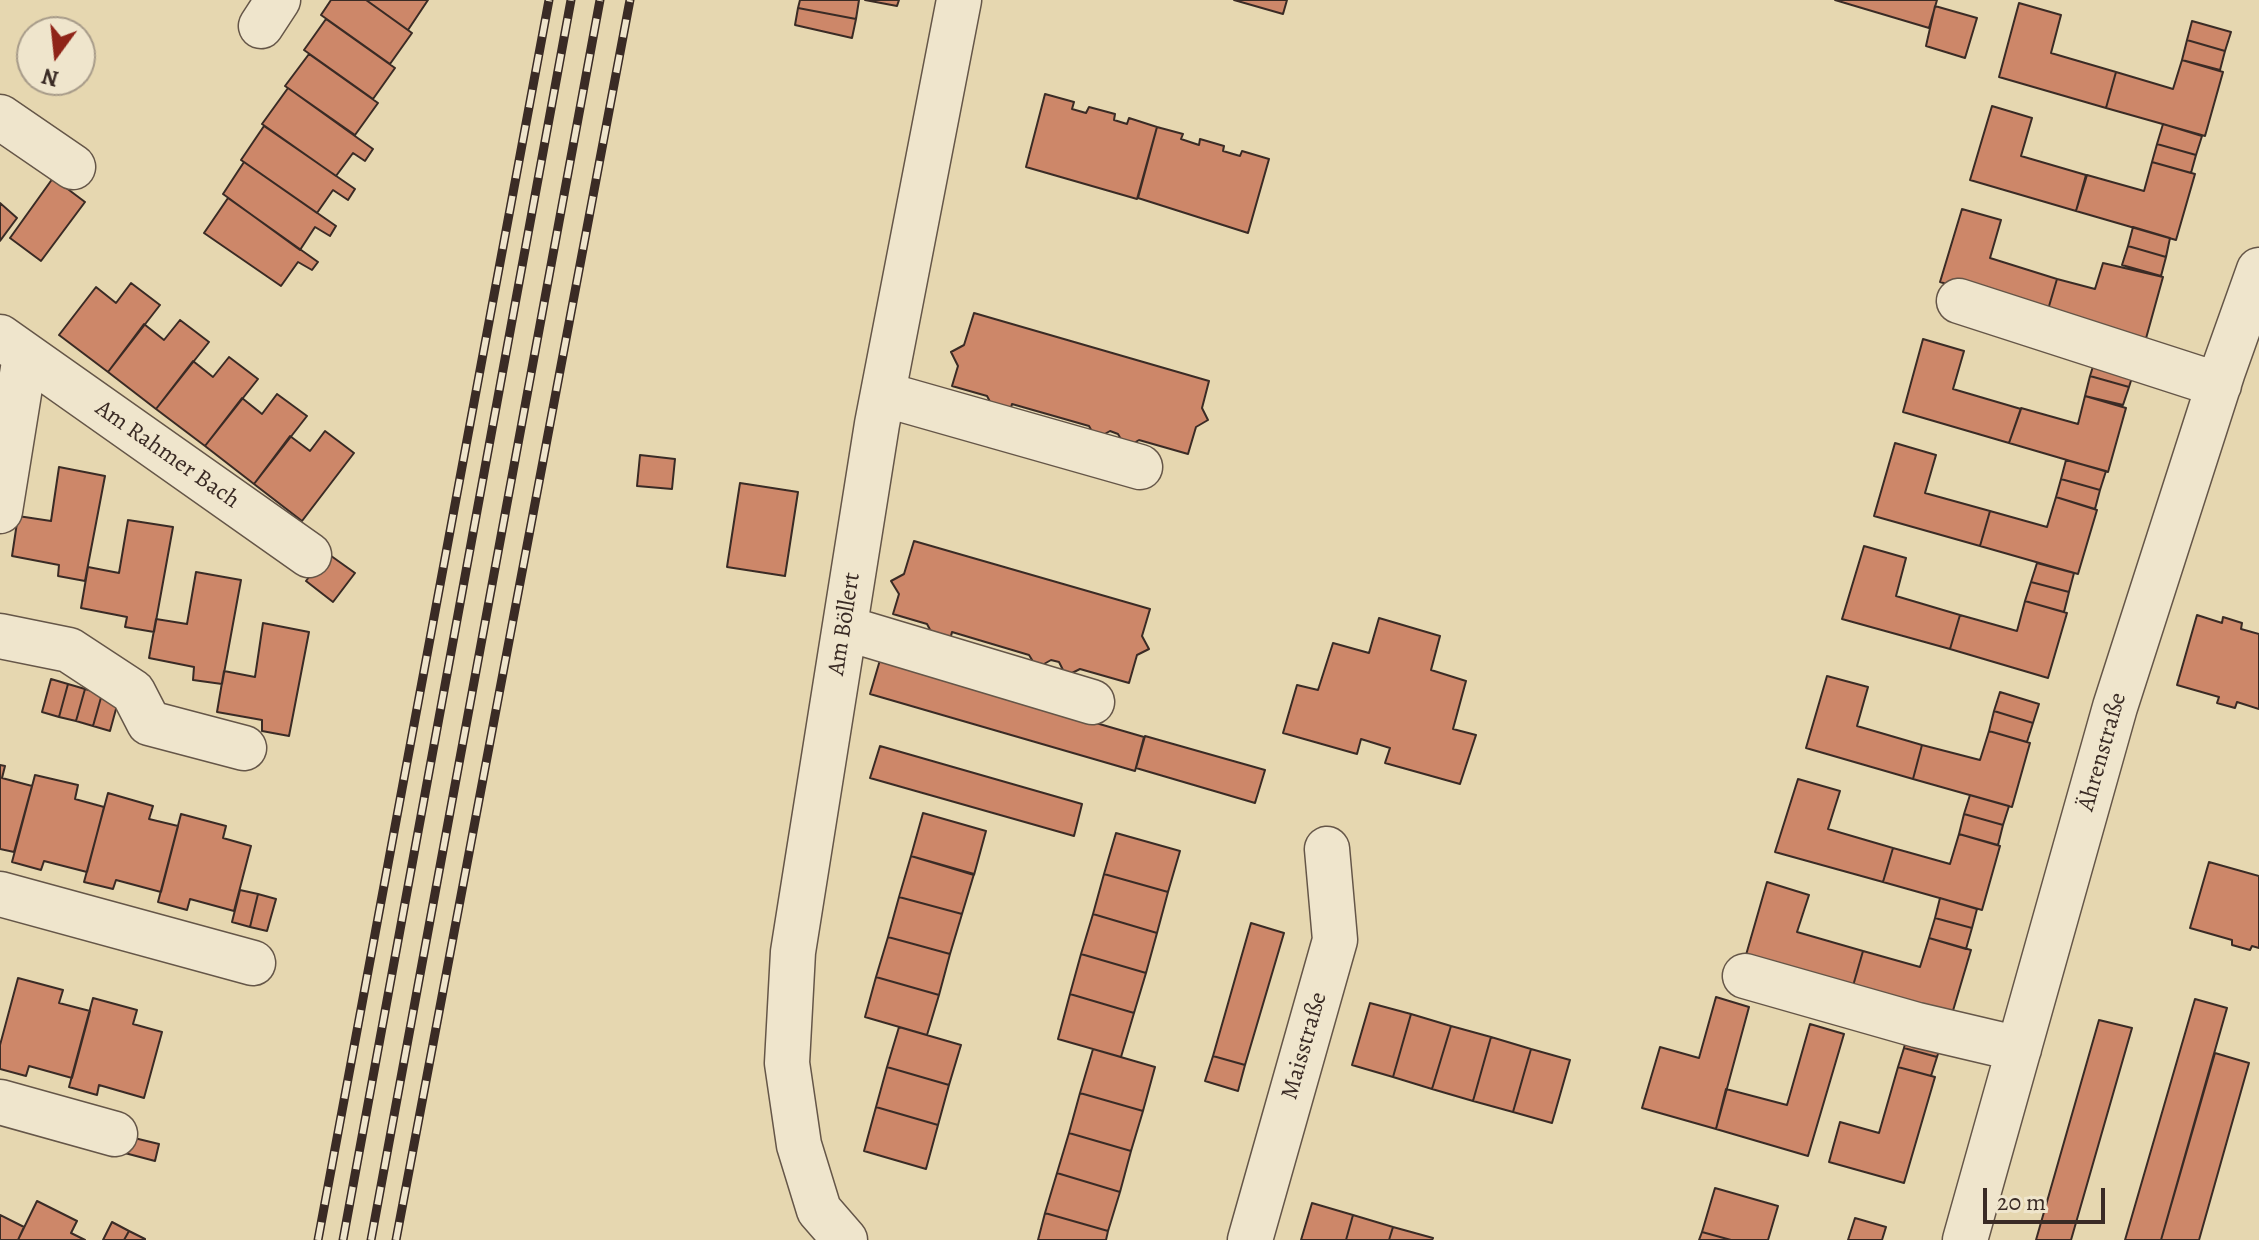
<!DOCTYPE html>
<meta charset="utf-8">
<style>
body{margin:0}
#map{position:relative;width:2259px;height:1240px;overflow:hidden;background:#e6d7b0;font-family:Alegreya,serif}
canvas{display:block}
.north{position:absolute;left:16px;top:16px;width:80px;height:80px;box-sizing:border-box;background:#efe5cc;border:2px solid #a79b89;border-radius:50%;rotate:195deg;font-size:22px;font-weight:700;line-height:32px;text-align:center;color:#3a2b25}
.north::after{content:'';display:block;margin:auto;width:28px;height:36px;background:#8f2418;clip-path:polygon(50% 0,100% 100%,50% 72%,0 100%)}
.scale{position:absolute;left:1983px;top:1188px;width:122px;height:36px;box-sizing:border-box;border:4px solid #3a2b25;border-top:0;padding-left:10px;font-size:24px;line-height:28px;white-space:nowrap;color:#3a2b25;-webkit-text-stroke:6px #efe5cc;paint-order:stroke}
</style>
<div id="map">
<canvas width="2259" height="1240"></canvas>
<div class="north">N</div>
<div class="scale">20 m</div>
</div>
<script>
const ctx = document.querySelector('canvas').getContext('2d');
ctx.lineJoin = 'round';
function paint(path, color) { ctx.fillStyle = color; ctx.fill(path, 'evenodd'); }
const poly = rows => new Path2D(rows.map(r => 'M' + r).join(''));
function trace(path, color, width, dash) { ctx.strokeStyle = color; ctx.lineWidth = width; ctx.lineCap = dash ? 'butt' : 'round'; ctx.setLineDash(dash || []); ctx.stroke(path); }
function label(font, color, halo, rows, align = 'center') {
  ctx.font = font + ' Alegreya,serif'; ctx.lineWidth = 7; ctx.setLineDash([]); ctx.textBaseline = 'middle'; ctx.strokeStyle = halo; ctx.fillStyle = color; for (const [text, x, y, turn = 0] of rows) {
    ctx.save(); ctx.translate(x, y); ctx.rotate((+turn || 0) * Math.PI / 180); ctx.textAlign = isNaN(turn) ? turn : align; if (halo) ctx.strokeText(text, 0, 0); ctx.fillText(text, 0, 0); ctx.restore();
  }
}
const building = poly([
 [331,0,366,0,412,33,390,64,321,15,331,0],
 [366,0,428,0,408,30,366,0],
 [800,0,859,0,856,19,798,8,800,0],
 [865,0,899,0,897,6,865,0],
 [1234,0,1287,0,1283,14,1234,0],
 [1835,0,1937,0,1929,28,1835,0],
 [2019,3,2061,15,2051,53,2116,72,2106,108,1999,77,2019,3],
 [1935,6,1977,18,1965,58,1926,46,1935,6],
 [798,8,856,19,852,38,795,25,798,8],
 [326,19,395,68,373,99,304,50,326,19],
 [2192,21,2231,32,2225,51,2187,40,2192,21],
 [2187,40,2225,51,2220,70,2182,60,2187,40],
 [309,54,378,103,355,135,285,86,309,54],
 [2182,60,2223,72,2205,136,2106,108,2116,72,2173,89,2182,60],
 [288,88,373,149,365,161,353,153,336,176,262,124,288,88],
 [1045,94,1074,102,1072,109,1086,113,1089,107,1115,114,1114,120,1127,124,1129,118,1157,127,1137,199,1026,167,1045,94],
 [1992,106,2032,118,2021,156,2086,175,2076,211,1970,180,1992,106],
 [2163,124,2202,136,2196,155,2157,144,2163,124],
 [264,126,355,189,348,200,333,190,317,213,241,160,264,126],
 [1157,127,1183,134,1181,139,1199,145,1200,139,1224,146,1223,151,1240,156,1242,151,1269,159,1248,233,1138,198,1157,127],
 [2157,144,2196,155,2191,173,2152,162,2157,144],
 [244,162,336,226,330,236,315,227,300,250,223,194,244,162],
 [2152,162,2195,174,2176,240,2076,211,2087,175,2144,191,2152,162],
 [53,178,85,202,41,261,10,238,53,178],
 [228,198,318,262,312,270,298,262,281,286,204,233,228,198],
 [0,203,17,218,0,241,0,203],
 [1962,209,2001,220,1990,258,2057,279,2047,313,1940,282,1962,209],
 [2133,227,2170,238,2166,257,2128,246,2133,227],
 [2128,246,2166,257,2161,276,2122,265,2128,246],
 [2103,263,2163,277,2145,342,2047,313,2057,279,2095,289,2103,263],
 [131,283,160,305,108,372,59,335,96,287,116,303,131,283],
 [974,313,1209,381,1202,408,1208,420,1196,427,1188,454,1139,440,1126,448,1118,434,1110,431,1096,439,1089,426,1012,404,1010,411,996,413,987,396,952,386,958,366,951,352,964,345,974,313],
 [180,320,209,342,156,409,108,372,144,324,164,340,180,320],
 [1923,339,1964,351,1953,389,2021,409,2009,443,1903,412,1923,339],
 [229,357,258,379,205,446,156,409,193,361,213,377,229,357],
 [2096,357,2135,368,2129,387,2090,376,2096,357],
 [2090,376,2129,387,2123,405,2085,396,2090,376],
 [277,394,307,416,254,484,205,446,242,398,262,414,277,394],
 [2085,396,2126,408,2108,472,2009,443,2021,408,2078,424,2085,396],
 [325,431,354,453,302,521,254,484,290,436,310,451,325,431],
 [1895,443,1936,455,1925,493,1990,511,1980,546,1874,516,1895,443],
 [640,455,675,459,672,489,637,486,640,455],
 [2066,460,2106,471,2100,490,2061,479,2066,460],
 [59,467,105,476,85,581,58,576,59,565,12,556,18,516,51,521,59,467],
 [2061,479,2100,490,2095,509,2056,497,2061,479],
 [740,483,798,492,785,576,727,567,740,483],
 [2056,497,2097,510,2078,574,1980,546,1990,511,2047,527,2056,497],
 [128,520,173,527,154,632,125,627,127,617,81,608,88,567,119,573,128,520],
 [914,541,1150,609,1142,636,1149,649,1137,655,1129,683,1080,669,1066,676,1059,662,1051,660,1037,668,1029,655,952,632,950,640,936,641,927,624,893,614,899,594,891,581,904,574,914,541],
 [1864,546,1906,558,1896,596,1960,615,1950,649,1842,619,1864,546],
 [327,553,355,573,333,602,306,581,327,553],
 [2037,563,2074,573,2069,592,2031,582,2037,563],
 [196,572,241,580,222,684,193,680,194,667,149,658,156,619,187,624,196,572],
 [2031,582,2069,592,2064,612,2025,601,2031,582],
 [2025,601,2067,613,2048,678,1950,649,1960,615,2017,631,2025,601],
 [2197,615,2222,623,2223,617,2242,623,2241,629,2259,634,2259,709,2237,702,2235,708,2217,703,2219,697,2177,685,2197,615],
 [1379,618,1440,636,1431,670,1466,681,1453,729,1476,735,1460,784,1385,763,1390,748,1361,739,1357,754,1283,733,1297,685,1318,690,1333,643,1369,653,1379,618],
 [263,623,309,632,289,736,262,731,262,720,217,712,224,671,255,677,263,623],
 [880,660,1144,737,1135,771,870,694,880,660],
 [1827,676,1868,687,1857,726,1922,745,1913,779,1806,748,1827,676],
 [51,679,68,684,59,717,42,712,51,679],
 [68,684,85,689,76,721,59,717,68,684],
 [85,689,102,694,93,726,76,721,85,689],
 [2000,692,2039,704,2033,723,1994,711,2000,692],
 [102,694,119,698,110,731,93,726,102,694],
 [1994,711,2033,723,2027,742,1989,731,1994,711],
 [1989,731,2030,743,2012,807,1913,779,1922,745,1980,760,1989,731],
 [1145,736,1265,770,1255,803,1136,768,1145,736],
 [880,746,1082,804,1074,836,870,778,880,746],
 [0,765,5,766,2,778,32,786,14,852,0,849,0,765],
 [35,775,78,785,75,799,104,807,87,872,44,861,41,870,12,862,35,775],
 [1798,779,1840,791,1828,829,1893,848,1883,882,1775,852,1798,779],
 [108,793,153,806,149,819,178,826,161,892,116,880,113,889,84,882,108,793],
 [1970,795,2009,806,2003,825,1964,814,1970,795],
 [923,813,986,831,974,875,911,856,923,813],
 [181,814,226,826,223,838,251,846,234,911,190,899,187,910,158,902,181,814],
 [1964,814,2003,825,1998,845,1959,834,1964,814],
 [1116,833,1180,851,1168,892,1104,874,1116,833],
 [1959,834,2000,846,1982,910,1883,882,1893,848,1950,864,1959,834],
 [911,856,974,874,962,914,899,897,911,856],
 [2209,862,2259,876,2259,948,2252,946,2250,950,2232,945,2232,940,2190,928,2209,862],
 [1104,874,1168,892,1157,933,1093,914,1104,874],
 [1767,882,1809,895,1797,932,1863,951,1853,986,1746,955,1767,882],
 [240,890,258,894,250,927,232,922,240,890],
 [258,894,276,899,267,931,250,927,258,894],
 [899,897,962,914,950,954,888,937,899,897],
 [1940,898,1977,909,1972,928,1935,918,1940,898],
 [1093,914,1157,933,1146,973,1081,954,1093,914],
 [1935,918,1972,928,1966,949,1929,938,1935,918],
 [1251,923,1284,933,1245,1065,1213,1056,1251,923],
 [888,937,950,954,939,995,876,977,888,937],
 [1929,938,1971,950,1952,1014,1853,986,1863,951,1920,967,1929,938],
 [1081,954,1146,973,1134,1013,1070,994,1081,954],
 [876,977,939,995,927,1035,865,1017,876,977],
 [18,978,63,990,59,1003,90,1011,72,1078,29,1066,26,1076,0,1069,0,1045,18,978],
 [1070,994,1134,1013,1121,1057,1058,1039,1070,994],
 [1716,997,1749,1007,1716,1129,1642,1108,1660,1047,1699,1058,1716,997],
 [93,998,137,1010,133,1024,162,1032,144,1098,99,1085,97,1095,69,1087,93,998],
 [2195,999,2227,1008,2161,1240,2125,1240,2195,999],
 [1370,1003,1411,1014,1393,1077,1352,1065,1370,1003],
 [1411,1014,1451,1026,1432,1089,1393,1077,1411,1014],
 [2099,1020,2132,1028,2071,1240,2036,1240,2099,1020],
 [1810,1024,1844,1034,1808,1156,1716,1129,1726,1089,1787,1105,1810,1024],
 [1451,1026,1491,1037,1473,1101,1432,1089,1451,1026],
 [899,1027,961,1045,949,1085,887,1067,899,1027],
 [1909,1029,1943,1039,1937,1057,1904,1048,1909,1029],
 [1491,1037,1531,1049,1513,1112,1473,1101,1491,1037],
 [1904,1048,1937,1057,1931,1076,1898,1067,1904,1048],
 [1093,1049,1155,1067,1143,1111,1080,1093,1093,1049],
 [1531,1049,1570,1060,1552,1123,1513,1112,1531,1049],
 [2215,1053,2249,1063,2199,1240,2161,1240,2215,1053],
 [1213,1056,1245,1065,1238,1091,1205,1081,1213,1056],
 [887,1067,949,1085,938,1125,876,1107,887,1067],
 [1898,1067,1935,1077,1904,1183,1829,1162,1840,1122,1879,1133,1898,1067],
 [1080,1093,1143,1111,1131,1151,1069,1133,1080,1093],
 [876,1107,938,1125,926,1169,864,1151,876,1107],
 [1069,1133,1131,1151,1120,1192,1057,1173,1069,1133],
 [126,1136,159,1144,155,1161,121,1152,126,1136],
 [1057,1173,1120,1192,1108,1231,1045,1213,1057,1173],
 [1715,1188,1778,1206,1768,1240,1731,1240,1702,1232,1715,1188],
 [37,1201,77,1221,71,1233,85,1240,18,1240,37,1201],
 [1312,1203,1353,1215,1346,1240,1301,1240,1312,1203],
 [1045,1213,1108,1231,1106,1240,1038,1240,1045,1213],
 [0,1215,24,1227,18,1240,0,1240,0,1215],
 [1353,1215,1393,1227,1389,1240,1346,1240,1353,1215],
 [1855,1218,1886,1227,1882,1240,1848,1240,1855,1218],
 [112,1222,129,1231,124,1240,103,1240,112,1222],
 [1393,1227,1433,1238,1432,1240,1389,1240,1393,1227],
 [129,1231,145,1239,145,1240,124,1240,129,1231],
 [1702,1232,1731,1240,1699,1240,1702,1232]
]);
paint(building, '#cd8769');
trace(building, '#3a2b25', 2);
const minor = poly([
 [261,26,278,0],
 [0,117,73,167],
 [1959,301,2219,385],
 [0,337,309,555],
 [883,394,1140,467],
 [0,511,25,356],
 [845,628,1092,702],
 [0,636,69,650,133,692,149,723,244,748],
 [0,894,253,963],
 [1745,976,1917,1025,2019,1049],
 [0,1102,115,1134],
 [845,1240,819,1210,799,1145,787,1063,793,952,877,424,959,0],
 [1250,1240,1335,940,1327,849],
 [1965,1240,2115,707,2223,371,2259,270]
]);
trace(minor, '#655648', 47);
trace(minor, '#efe5cc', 44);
const rail = poly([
 [318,1240,549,0],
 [343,1240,571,0],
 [371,1240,600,0],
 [396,1240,630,0]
]);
trace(rail, '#3a2b25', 9);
trace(rail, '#efe5cc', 6, [18]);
label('24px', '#3a2b25', '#efe5cc', [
 ["Am Rahmer Bach",167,455,35],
 ["Am Böllert",845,624,-81],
 ["Ährenstraße",2103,752,-74],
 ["Maisstraße",1305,1046,-74]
]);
</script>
